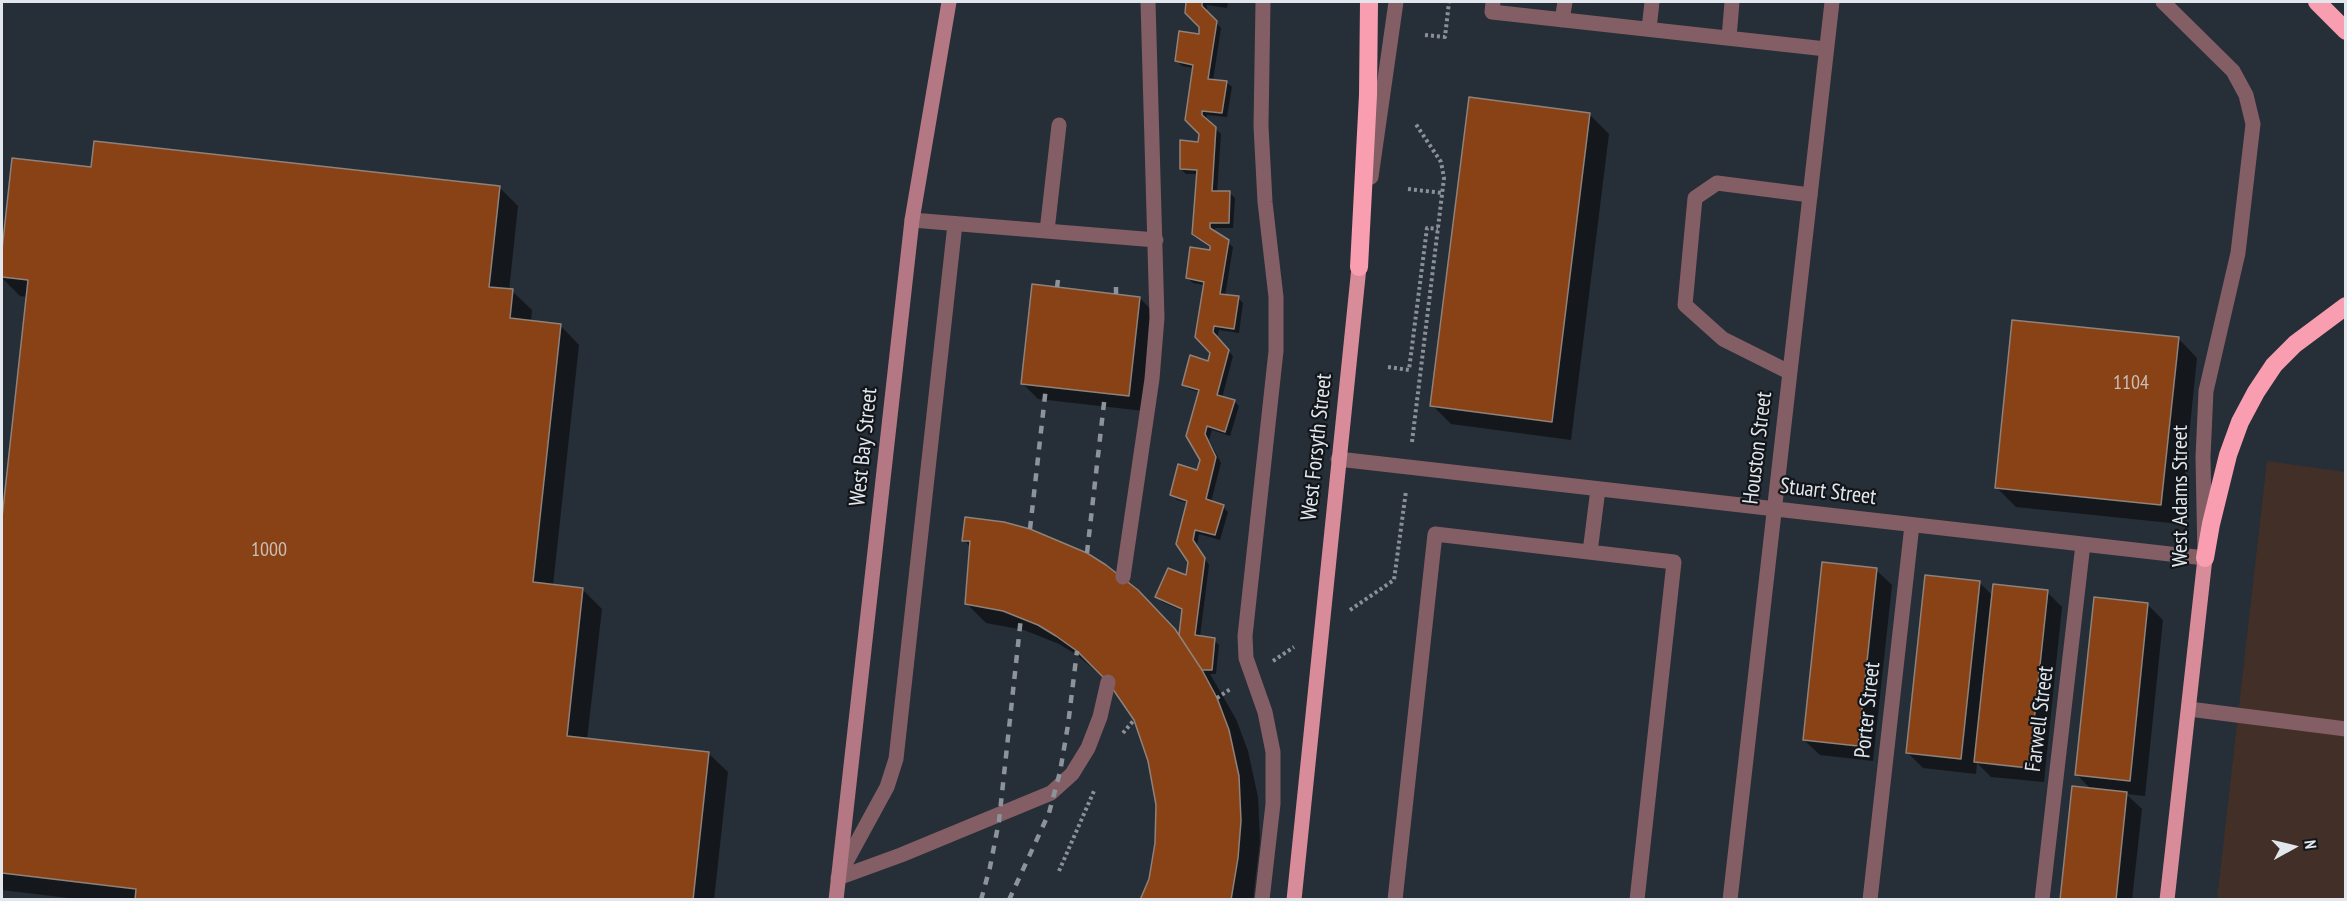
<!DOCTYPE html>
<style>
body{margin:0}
#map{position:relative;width:2347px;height:901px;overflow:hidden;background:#262e37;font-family:"PT Sans Narrow",sans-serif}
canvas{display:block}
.frame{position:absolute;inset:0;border:3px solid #e2e7ed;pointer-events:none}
.north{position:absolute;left:2263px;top:817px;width:60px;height:60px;-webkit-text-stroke:4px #12161a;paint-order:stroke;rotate:82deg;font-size:16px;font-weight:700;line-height:24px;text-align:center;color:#e2e7ed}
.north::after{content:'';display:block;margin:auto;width:21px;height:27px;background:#e2e7ed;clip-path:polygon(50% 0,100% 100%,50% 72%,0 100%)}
</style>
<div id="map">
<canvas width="2347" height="901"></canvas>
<div class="frame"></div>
<div class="north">N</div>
</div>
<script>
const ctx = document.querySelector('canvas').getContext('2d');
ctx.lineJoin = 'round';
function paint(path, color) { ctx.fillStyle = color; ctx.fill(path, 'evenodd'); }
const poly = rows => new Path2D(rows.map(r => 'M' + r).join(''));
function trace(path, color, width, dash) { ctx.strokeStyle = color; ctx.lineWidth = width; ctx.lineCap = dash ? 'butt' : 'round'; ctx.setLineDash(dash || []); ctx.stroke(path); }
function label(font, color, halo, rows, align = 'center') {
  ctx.font = font + ' "PT Sans Narrow",sans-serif'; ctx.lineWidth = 4.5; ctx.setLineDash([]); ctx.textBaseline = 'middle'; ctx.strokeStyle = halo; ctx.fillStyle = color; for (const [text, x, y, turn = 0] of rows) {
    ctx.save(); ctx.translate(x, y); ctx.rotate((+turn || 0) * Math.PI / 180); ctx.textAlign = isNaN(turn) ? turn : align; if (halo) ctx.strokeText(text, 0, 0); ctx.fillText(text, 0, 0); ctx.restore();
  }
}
paint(poly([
 [2267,461,2345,472,2345,899,2217,900]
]), '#423028');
paint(poly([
 [1188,2,1228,2,1227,8,1207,5,1207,13,1221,28,1213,81,1226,82,1232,87,1227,117,1207,115,1206,121,1221,134,1217,192,1230,193,1235,198,1233,228,1215,228,1215,233,1233,247,1225,296,1238,298,1243,303,1239,333,1219,330,1217,338,1233,356,1222,398,1234,401,1239,406,1230,436,1212,430,1209,440,1221,463,1211,502,1223,507,1228,512,1220,540,1199,534,1197,546,1209,565,1200,637,1214,640,1219,645,1216,674,1210,674,1236,719,1248,751,1258,797,1260,841,1253,900,1142,900,1150,879,1156,843,1157,805,1150,761,1135,719,1109,682,1077,655,1059,644,1024,630,986,623,966,603,971,548,964,540,966,519,1157,611,1180,636,1183,611,1162,602,1157,597,1187,577,1190,562,1188,503,1177,500,1172,495,1198,472,1201,459,1199,392,1189,389,1184,384,1209,363,1212,353,1205,285,1193,283,1188,278,1211,252,1212,247,1193,233,1198,174,1186,174,1181,169,1200,144,1201,134,1194,68,1182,66,1177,61,1200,35,1201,26,1186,12],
 [1590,115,1609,134,1571,440,1451,424,1432,405],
 [13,159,93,168,499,187,518,206,509,291,512,291,532,310,531,322,560,325,579,345,553,586,582,589,602,609,587,740,708,753,728,772,714,900,85,900,2,890,2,532,27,297,20,296,2,278],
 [1140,298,1155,314,1144,411,1038,399,1022,383],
 [2178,338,2197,358,2180,524,2016,507,1996,487],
 [1876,570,1892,585,1873,761,1820,755,1804,740],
 [1980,583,1993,596,2047,592,2062,607,2044,782,1991,777,1977,763,1976,774,1923,768,1908,753],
 [1991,762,2037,767,2036,770,1991,765],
 [2147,604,2163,620,2145,796,2126,794,2142,809,2132,900,2062,900,2092,790,2076,774]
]), '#0007');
const building = poly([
 [1186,2,1202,2,1202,6,1217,21,1208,79,1227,81,1222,113,1202,111,1202,115,1216,127,1212,191,1230,191,1229,223,1210,223,1210,228,1229,240,1220,294,1239,296,1234,329,1214,326,1213,332,1229,350,1217,395,1235,400,1225,432,1207,426,1205,434,1216,457,1206,499,1224,505,1215,535,1195,530,1193,540,1205,558,1195,635,1215,638,1212,670,1202,670,1179,635,1182,609,1155,597,1168,568,1186,575,1188,562,1176,544,1187,501,1170,495,1178,464,1197,470,1200,460,1186,436,1199,390,1182,385,1190,355,1208,361,1210,353,1195,337,1204,282,1186,278,1190,247,1210,250,1210,246,1192,234,1197,170,1180,169,1180,140,1198,142,1199,134,1185,120,1193,65,1175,61,1179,31,1199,34,1199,27,1185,13,1186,2],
 [1469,97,1590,113,1552,422,1430,406,1469,97],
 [94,141,500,186,489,287,513,289,510,318,561,324,533,582,583,588,567,736,709,752,693,900,135,900,136,889,2,873,2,518,28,280,2,277,2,250,12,158,91,167,94,141],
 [1032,284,1140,297,1129,396,1021,384,1032,284],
 [2012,320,2179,337,2161,505,1995,488,2012,320],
 [965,517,1004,522,1030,529,1087,553,1106,565,1138,590,1175,629,1202,670,1217,698,1229,730,1239,776,1241,821,1238,858,1231,900,1140,900,1149,879,1155,843,1156,805,1148,761,1134,720,1108,682,1077,651,1056,636,1038,625,1003,611,965,604,970,541,962,541,965,517],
 [1822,562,1877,568,1858,746,1803,740,1822,562],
 [1925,575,1980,581,1961,759,1906,753,1925,575],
 [1993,584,2048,590,2029,768,1974,762,1993,584],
 [2094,597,2148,603,2130,781,2075,775,2094,597],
 [2072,786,2127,792,2116,900,2060,900,2072,786]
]);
paint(building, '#884215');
trace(building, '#8f827b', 1.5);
trace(poly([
 [1425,35,1445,37,1449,2],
 [1408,189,1443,193],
 [1388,367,1409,370,1427,228,1438,229],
 [1412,442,1444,178,1441,162,1415,123],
 [1350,610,1394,580,1406,491],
 [1273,661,1294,647],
 [1217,698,1232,688],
 [1123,733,1134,720],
 [1059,871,1094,791]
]), '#899097', 4, [3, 3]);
trace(poly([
 [1493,2,1492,12,1826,49],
 [1562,20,1565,2],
 [1649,29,1652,2],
 [1729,38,1732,2],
 [912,220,1156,240],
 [1047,231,1059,125],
 [1789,372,1723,339,1685,305,1695,198,1717,183,1810,195],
 [1590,552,1598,489],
 [1123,577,1152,379,1157,318,1148,2],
 [2189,709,2346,729],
 [839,875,887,787,896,759,955,224],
 [838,878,901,855,1051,793,1072,774,1088,748,1100,717,1108,682],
 [1262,900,1273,804,1273,752,1265,712,1246,658,1245,636,1276,351,1276,297,1265,202,1261,126,1263,2],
 [1395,900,1435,534,1674,562,1637,900]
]), '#835e64', 15);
trace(poly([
 [1338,459,2205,558,2203,457,2206,391,2238,253,2253,124,2246,95,2233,71,2163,2],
 [1730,900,1832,2],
 [1870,900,1912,525],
 [2042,900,2083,544]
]), '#835e64', 15);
trace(poly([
 [1371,177,1396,2]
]), '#835e64', 15);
trace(poly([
 [836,900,912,220,949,2]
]), '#b37883', 15);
trace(poly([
 [1294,900,1359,267],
 [2167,900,2205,558]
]), '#d88c9a', 15);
trace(poly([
 [2317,2,2346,31],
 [1359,267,1368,95,1369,2],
 [2205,558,2211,524,2228,455,2240,422,2256,392,2274,365,2295,344,2346,306]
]), '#f99eb0', 18);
trace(poly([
 [1057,287,1058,280],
 [1116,294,1116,287],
 [1030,529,1046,387],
 [1087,553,1105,394],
 [981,900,990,867,999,821,1021,617],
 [1009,900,1049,813,1060,772,1068,725,1077,651]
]), '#8c939a', 4.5, [8, 8]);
label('20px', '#ccbeb7', null, [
 ["1104",2131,383],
 ["1000",269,550]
]);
label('22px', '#e2e7ed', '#12161a', [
 ["West Bay Street",864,447,-84],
 ["West Forsyth Street",1317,447,-84],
 ["Houston Street",1758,448,-83],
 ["Stuart Street",1828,492,7],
 ["West Adams Street",2181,496,-90],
 ["Porter Street",1868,710,-84],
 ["Farwell Street",2040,719,-83]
]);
</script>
